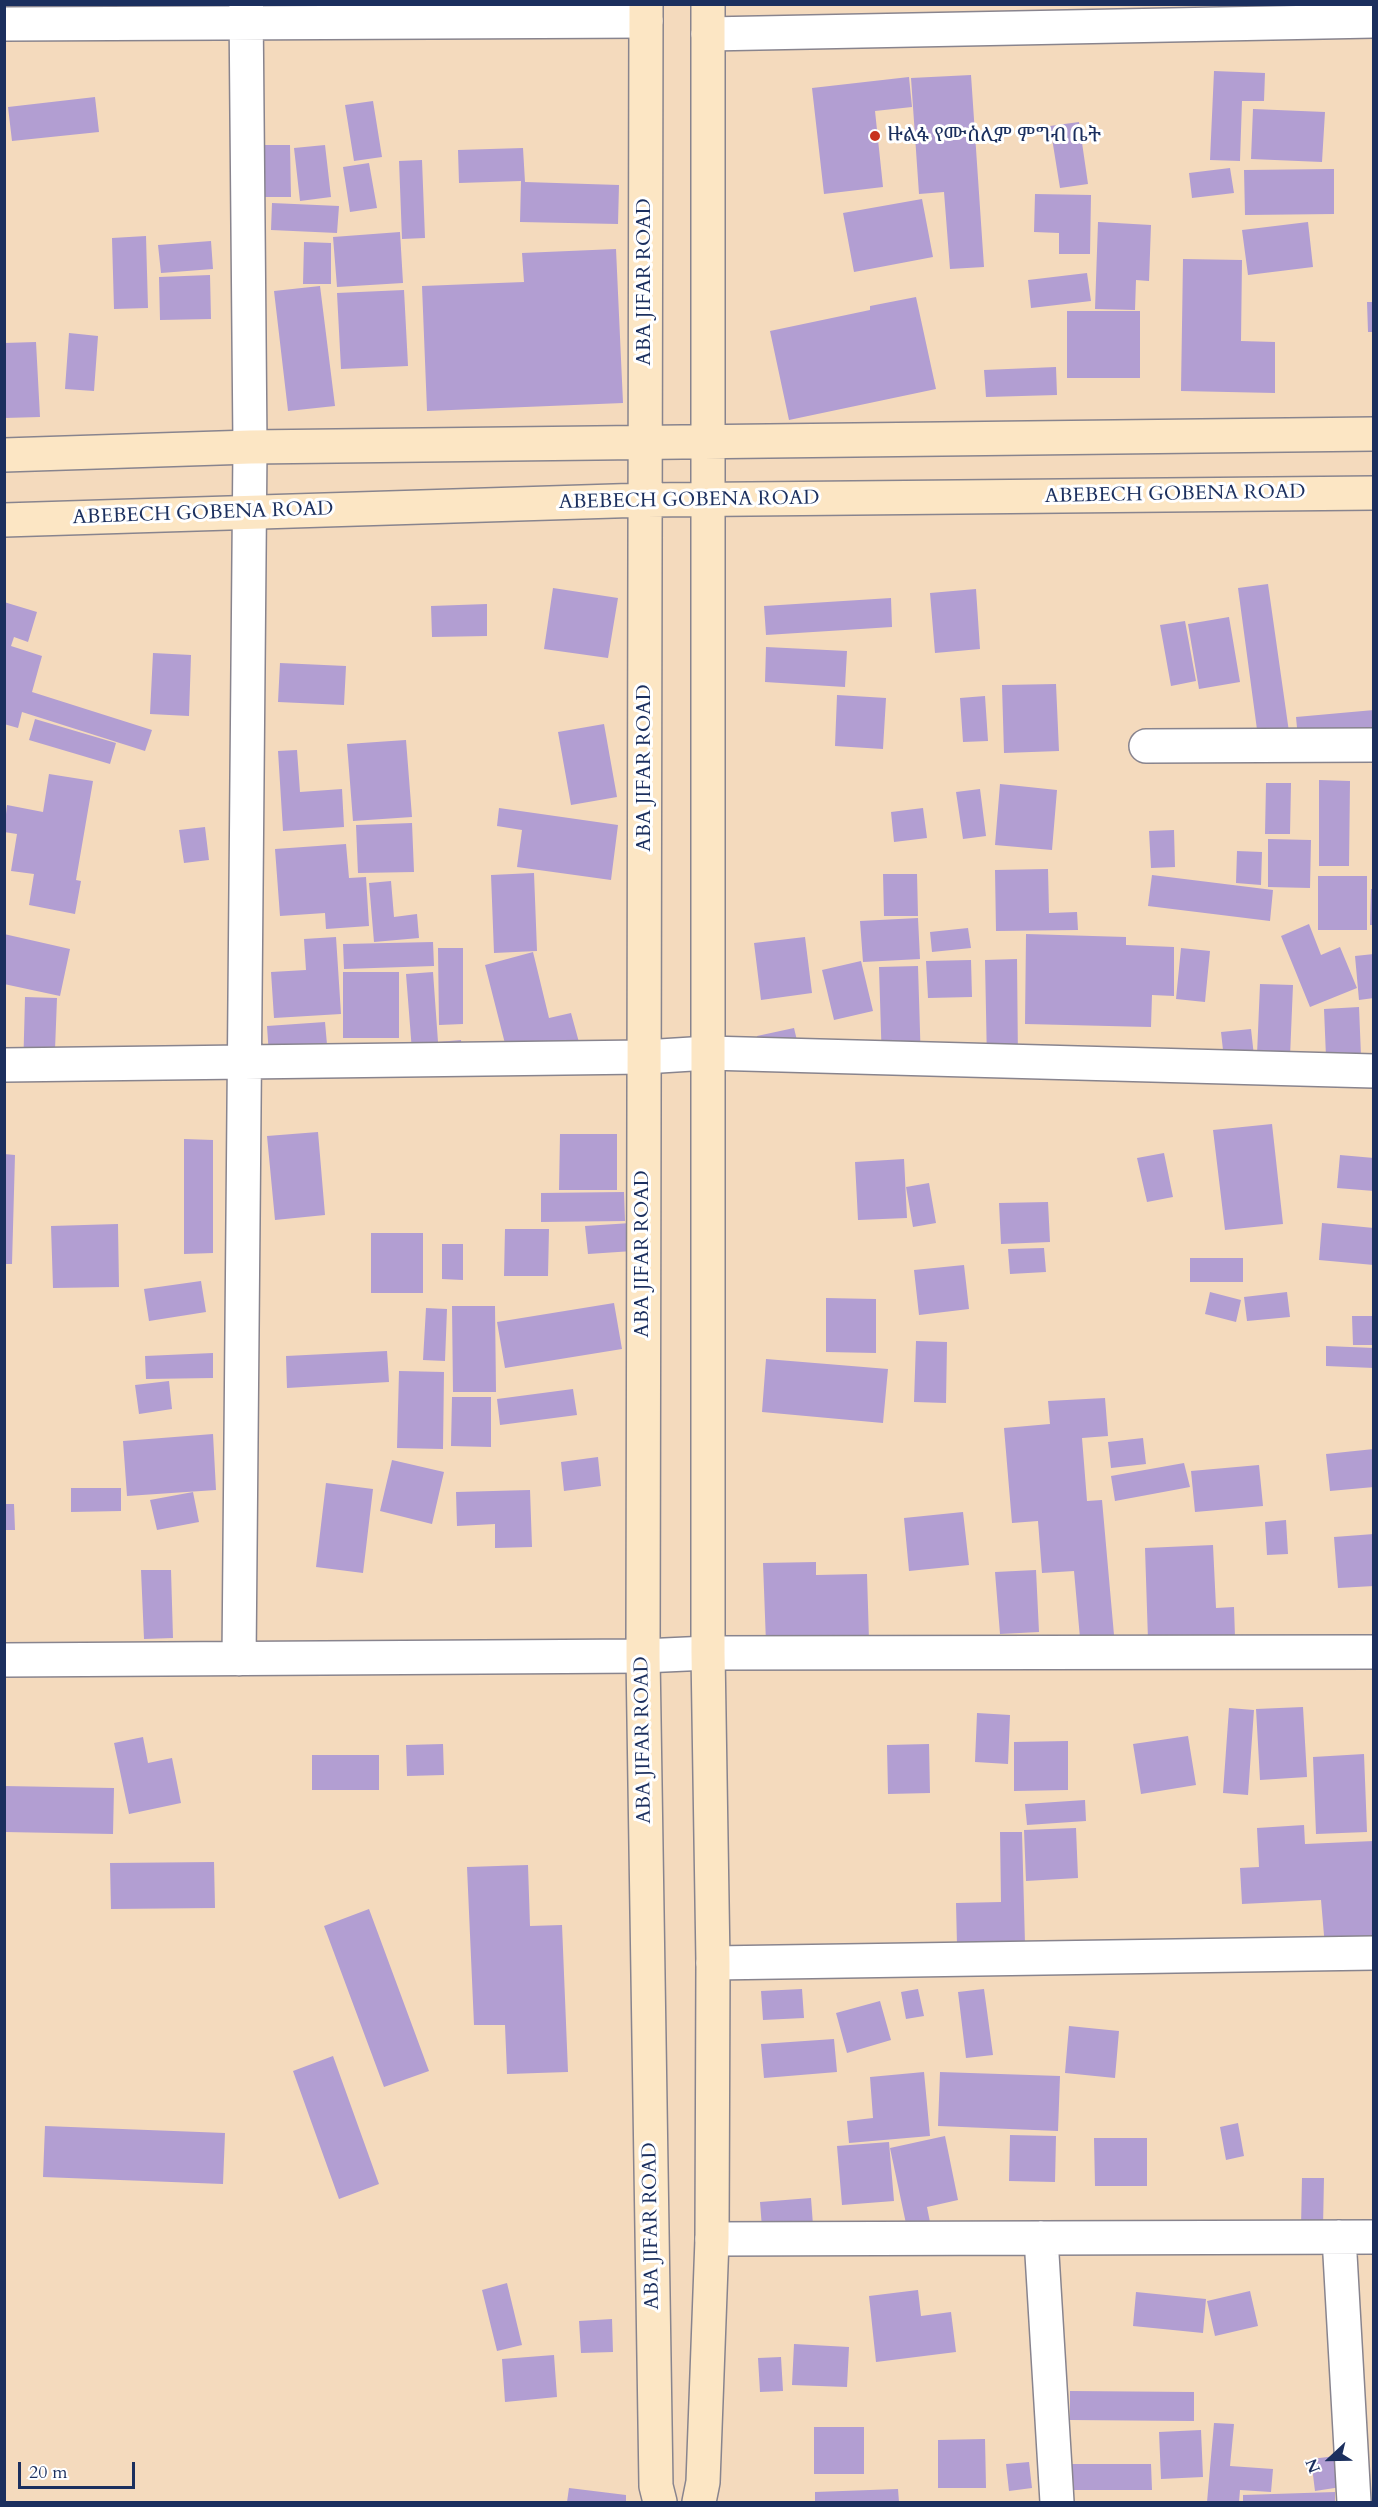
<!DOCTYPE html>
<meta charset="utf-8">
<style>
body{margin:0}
#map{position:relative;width:1378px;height:2507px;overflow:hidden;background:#f4dabd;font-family:Cardo,serif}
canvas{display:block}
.frame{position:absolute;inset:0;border:6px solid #1b2f5e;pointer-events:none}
.north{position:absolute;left:1300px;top:2429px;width:60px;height:60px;-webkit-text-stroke:4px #fff;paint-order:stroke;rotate:248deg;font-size:16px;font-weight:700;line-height:24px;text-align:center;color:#1b2f5e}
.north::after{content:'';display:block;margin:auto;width:21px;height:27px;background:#1b2f5e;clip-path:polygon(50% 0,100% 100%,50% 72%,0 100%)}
.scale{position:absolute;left:18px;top:2462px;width:117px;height:27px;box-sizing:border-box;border:3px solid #1b2f5e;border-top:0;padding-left:8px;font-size:18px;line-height:21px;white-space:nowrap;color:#1b2f5e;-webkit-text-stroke:4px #fff;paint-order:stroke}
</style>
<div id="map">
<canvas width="1378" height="2507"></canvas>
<div class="frame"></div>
<div class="north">N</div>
<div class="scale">20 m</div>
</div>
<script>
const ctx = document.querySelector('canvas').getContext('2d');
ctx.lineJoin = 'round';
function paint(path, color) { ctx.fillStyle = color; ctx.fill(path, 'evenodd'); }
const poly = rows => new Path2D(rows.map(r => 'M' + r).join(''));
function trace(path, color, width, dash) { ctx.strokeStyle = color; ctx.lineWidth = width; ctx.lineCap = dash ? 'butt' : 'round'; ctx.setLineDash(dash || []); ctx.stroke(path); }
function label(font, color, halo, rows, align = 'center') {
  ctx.font = font + ' Cardo,"Noto Serif Ethiopic",serif'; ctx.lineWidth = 6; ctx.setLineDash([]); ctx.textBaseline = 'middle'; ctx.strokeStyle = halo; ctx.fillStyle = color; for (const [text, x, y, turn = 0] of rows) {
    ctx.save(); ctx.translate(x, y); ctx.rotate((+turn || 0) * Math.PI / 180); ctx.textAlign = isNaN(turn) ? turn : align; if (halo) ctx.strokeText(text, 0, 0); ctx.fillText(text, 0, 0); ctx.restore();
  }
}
paint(poly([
 [1214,71,1265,73,1264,101,1242,101,1240,161,1210,160],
 [971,75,984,267,950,269,944,192,919,194,911,78],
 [909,77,912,107,875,111,883,187,824,194,812,88],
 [95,97,99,132,12,141,8,107],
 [373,101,382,157,354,161,345,105],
 [1253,109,1325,112,1322,162,1251,159],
 [1079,122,1088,184,1060,188,1050,126],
 [264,145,290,145,291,197,265,197],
 [325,145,331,197,300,201,294,148],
 [523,148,525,182,619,185,618,224,520,222,521,181,459,183,458,150],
 [422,160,425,238,402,239,399,161],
 [369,163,377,208,350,212,343,167],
 [1230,168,1234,193,1192,198,1189,173],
 [1334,169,1334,214,1245,215,1244,170],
 [1035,194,1091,195,1090,254,1059,254,1059,233,1034,232],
 [922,199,933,257,854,272,843,213],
 [272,203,339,206,337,233,271,230],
 [1098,222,1151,225,1149,281,1136,280,1135,310,1095,309],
 [1308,222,1313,267,1248,275,1242,230],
 [400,232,403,283,337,287,333,237],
 [146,236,148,308,114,309,112,238],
 [211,241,213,269,161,273,158,245],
 [304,242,331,243,331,284,303,284],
 [616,249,623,403,427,411,422,286,524,282,522,253],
 [1183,259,1242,260,1241,341,1275,342,1275,393,1181,391],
 [1087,273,1091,301,1031,308,1028,280],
 [210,275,211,319,160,320,159,277],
 [320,286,335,406,288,411,274,291],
 [404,290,408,366,341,369,337,293],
 [916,297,936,389,789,420,770,331,870,310,870,306],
 [1367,302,1374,302,1374,332,1368,332],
 [1067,311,1140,311,1140,378,1067,378],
 [69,333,98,336,94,391,65,389],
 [36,342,40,417,4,418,4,343],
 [1056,367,1057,395,986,397,984,370],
 [1268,584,1289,732,1258,737,1238,588],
 [553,588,618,598,608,658,544,649],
 [976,589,980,649,935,653,930,593],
 [891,598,892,627,766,635,764,606],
 [4,602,37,612,28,642,14,637,11,646,42,656,32,692,152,730,145,751,22,712,18,728,4,724],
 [487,604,487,636,432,637,431,606],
 [1229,617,1240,682,1199,689,1188,624],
 [1185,621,1196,681,1171,686,1160,625],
 [766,647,847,651,845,687,765,682],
 [153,653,191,655,189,716,150,714],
 [280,663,346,666,344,705,278,702],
 [1056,684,1059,751,1004,753,1002,685],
 [837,695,886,698,883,749,835,746],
 [985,696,988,741,963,742,960,698],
 [1374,710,1374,743,1299,749,1296,717],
 [35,719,116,743,110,764,29,740],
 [604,724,617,797,571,805,558,732],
 [406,740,412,817,353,821,347,744],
 [297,750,300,792,342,789,344,827,283,831,278,751],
 [49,774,93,781,76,880,81,881,75,914,29,905,34,874,11,871,17,834,4,832,7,805,43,812],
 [1319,780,1350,781,1349,866,1319,866],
 [1266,783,1291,783,1290,834,1265,834],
 [1000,784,1057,790,1052,850,995,845],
 [980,789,986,836,963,839,956,792],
 [499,808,618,825,611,880,517,867,522,830,497,826],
 [923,808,927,838,894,842,891,812],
 [412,823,414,872,358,873,356,825],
 [205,827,209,860,184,863,179,830],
 [1174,830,1175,867,1151,868,1149,831],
 [1268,839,1311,840,1310,888,1268,887],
 [346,844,349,878,366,877,369,926,326,929,325,913,280,916,275,849],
 [1237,851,1262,852,1261,885,1236,883],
 [1048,869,1049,913,1077,912,1078,930,996,931,995,870],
 [534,873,537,951,494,953,491,875],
 [883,874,917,874,918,916,884,916],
 [1152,875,1273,890,1270,921,1148,906],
 [1318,876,1367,876,1367,930,1318,930],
 [391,881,394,917,417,914,419,938,374,942,369,883],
 [1371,889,1374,889,1374,925,1370,925],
 [918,918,920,959,863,962,860,921],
 [1309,924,1321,955,1340,947,1357,988,1310,1007,1281,936],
 [968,928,971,948,932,952,930,932],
 [4,934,70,949,60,996,4,984],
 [1026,934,1126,937,1126,945,1174,947,1174,996,1152,995,1151,1027,1025,1024],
 [336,937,341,1014,274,1018,271,972,306,970,304,939],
 [805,937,812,993,761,1000,754,943],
 [433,942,434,966,344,969,343,944],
 [438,948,463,948,463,1024,439,1025],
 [1181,948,1210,951,1205,1002,1176,999],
 [533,952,549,1018,571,1013,583,1057,513,1075,485,965],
 [1374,954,1374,998,1359,1000,1355,956],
 [1017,959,1018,1062,987,1063,985,960],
 [971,960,972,997,928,998,926,961],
 [861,961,873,1011,834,1020,822,970],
 [918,966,921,1064,882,1065,879,967],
 [343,972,399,972,399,1038,343,1038],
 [433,972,438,1042,461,1040,463,1059,413,1064,406,974],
 [1260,984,1293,985,1290,1057,1257,1055],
 [25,997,57,998,54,1076,23,1074],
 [1359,1007,1361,1056,1326,1057,1324,1009],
 [325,1022,329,1067,270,1071,267,1026],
 [794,1028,801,1057,763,1066,757,1036],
 [1251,1029,1254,1056,1224,1059,1221,1032],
 [1272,1124,1283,1224,1225,1230,1213,1130],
 [318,1132,325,1215,275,1220,267,1136],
 [560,1134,617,1134,617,1190,559,1190],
 [184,1139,213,1140,213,1253,184,1254],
 [1164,1153,1173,1197,1147,1202,1137,1158],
 [4,1154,15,1155,12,1264,4,1264],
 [1340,1155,1374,1158,1374,1191,1337,1188],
 [904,1159,907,1218,858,1220,855,1162],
 [929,1183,936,1223,913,1227,906,1187],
 [624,1192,625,1221,541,1222,541,1193],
 [1048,1202,1050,1242,1001,1244,999,1203],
 [631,1223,633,1251,588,1254,585,1226],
 [1322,1223,1374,1228,1374,1265,1319,1260],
 [118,1224,119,1287,53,1288,51,1226],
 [505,1229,549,1229,548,1276,504,1276],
 [371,1233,423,1233,423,1293,371,1293],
 [442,1244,463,1244,463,1280,442,1279],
 [1044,1248,1046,1272,1010,1274,1008,1249],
 [1190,1258,1243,1258,1243,1282,1190,1282],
 [964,1265,969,1309,919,1315,914,1270],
 [201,1281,206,1312,149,1321,144,1289],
 [1210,1292,1241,1300,1236,1322,1205,1314],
 [1287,1292,1290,1317,1247,1321,1244,1297],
 [826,1298,876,1299,876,1353,826,1352],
 [614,1303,622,1349,505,1368,497,1322],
 [452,1306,495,1306,496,1392,453,1392],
 [426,1308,447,1309,445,1361,423,1360],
 [1352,1316,1374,1316,1374,1345,1353,1345],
 [916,1341,947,1342,946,1403,914,1402],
 [1326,1346,1374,1348,1374,1368,1326,1366],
 [387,1351,389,1382,287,1388,286,1356],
 [213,1353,213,1378,146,1379,145,1356],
 [766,1359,888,1369,883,1423,762,1412],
 [399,1371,444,1372,443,1449,397,1448],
 [169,1381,172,1409,139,1414,135,1385],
 [573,1389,577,1415,500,1425,497,1399],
 [452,1397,491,1397,491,1447,451,1446],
 [1105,1398,1108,1436,1082,1438,1087,1501,1102,1500,1114,1635,1080,1638,1074,1571,1042,1573,1038,1521,1012,1523,1004,1428,1050,1424,1048,1401],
 [213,1434,216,1490,127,1496,123,1441],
 [1143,1438,1146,1464,1111,1468,1108,1442],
 [1374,1449,1374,1487,1330,1491,1326,1454],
 [598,1457,601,1486,564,1491,561,1462],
 [392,1460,444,1472,432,1524,380,1511],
 [1184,1463,1190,1487,1115,1501,1111,1476],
 [1259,1465,1263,1506,1195,1512,1191,1471],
 [326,1483,373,1489,363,1573,316,1567],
 [71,1488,121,1488,121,1511,71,1512],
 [530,1490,532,1547,495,1548,495,1524,457,1526,456,1492],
 [193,1492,199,1522,157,1530,150,1500],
 [4,1504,14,1504,15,1530,4,1530],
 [963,1512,969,1565,909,1571,904,1518],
 [1286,1520,1288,1554,1267,1555,1265,1522],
 [1374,1534,1374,1586,1338,1588,1334,1537],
 [1213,1545,1216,1608,1234,1607,1235,1637,1148,1640,1145,1548],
 [816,1562,816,1575,867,1574,869,1640,766,1643,763,1563],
 [141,1570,171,1570,173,1638,144,1639],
 [1036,1570,1039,1632,1000,1634,995,1572],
 [1303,1707,1307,1777,1260,1780,1256,1709],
 [1229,1708,1254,1710,1248,1795,1223,1793],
 [977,1713,1010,1715,1008,1764,975,1762],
 [1188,1736,1196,1785,1141,1794,1133,1744],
 [143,1737,148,1763,172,1758,181,1803,129,1814,114,1743],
 [1068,1741,1068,1790,1014,1791,1014,1742],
 [443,1744,444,1775,407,1776,406,1745],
 [929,1744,930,1793,888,1794,887,1745],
 [1364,1754,1367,1832,1316,1834,1313,1757],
 [312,1755,379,1755,379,1790,312,1790],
 [4,1786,114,1788,113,1834,4,1832],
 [1085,1800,1086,1821,1027,1825,1025,1804],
 [1304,1825,1305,1844,1374,1841,1374,1945,1325,1947,1321,1900,1242,1904,1240,1868,1259,1867,1257,1828],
 [1076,1828,1078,1878,1026,1881,1024,1830],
 [1000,1832,1022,1832,1025,1944,957,1945,956,1903,1001,1902],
 [214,1862,215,1908,111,1909,110,1863],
 [528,1865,530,1926,562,1925,568,2072,507,2074,505,2025,474,2025,467,1867],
 [369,1909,429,2071,384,2087,324,1926],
 [802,1989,804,2018,763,2020,761,1991],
 [918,1989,924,2016,906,2019,901,1992],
 [984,1989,993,2055,966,2058,958,1992],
 [880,2001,891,2040,847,2053,836,2013],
 [1069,2026,1119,2031,1115,2078,1065,2073],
 [834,2039,837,2072,764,2078,761,2044],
 [333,2056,379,2184,339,2199,293,2071],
 [924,2072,930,2136,849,2143,847,2121,873,2118,870,2077],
 [940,2072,1060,2076,1058,2131,938,2126],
 [1238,2123,1244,2156,1226,2160,1220,2127],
 [45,2126,225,2133,223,2184,43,2177],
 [1010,2135,1056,2136,1055,2182,1009,2181],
 [945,2136,958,2200,927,2207,931,2227,908,2233,890,2148],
 [1094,2138,1147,2138,1147,2186,1095,2186],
 [889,2142,894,2201,842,2205,837,2146],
 [1302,2178,1324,2178,1323,2227,1301,2227],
 [811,2198,813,2225,762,2228,760,2202],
 [507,2283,522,2345,497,2351,482,2290],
 [918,2290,921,2316,951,2312,956,2352,876,2362,869,2296],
 [1250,2291,1258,2326,1215,2336,1207,2301],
 [1136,2292,1206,2299,1203,2333,1133,2326],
 [612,2319,613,2352,581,2353,579,2321],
 [794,2344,849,2347,847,2387,792,2385],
 [554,2355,557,2397,505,2402,502,2359],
 [781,2357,783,2391,760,2392,758,2358],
 [1070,2391,1194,2392,1194,2421,1070,2420],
 [1214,2423,1234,2424,1230,2466,1273,2469,1271,2492,1240,2490,1239,2502,1207,2502],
 [814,2427,864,2427,864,2474,814,2474],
 [1201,2430,1203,2477,1161,2479,1159,2432],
 [985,2439,986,2488,938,2488,938,2440],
 [1336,2456,1341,2487,1315,2491,1311,2459],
 [1029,2462,1032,2488,1009,2491,1006,2464],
 [1072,2464,1151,2464,1152,2490,1072,2490],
 [569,2488,626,2495,626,2502,567,2502],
 [898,2489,899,2502,815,2502,815,2492],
 [1335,2492,1335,2502,1243,2502,1243,2495]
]), '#b29ed2');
const street = poly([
 [4,24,646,21],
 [708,34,1374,21],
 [1146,746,1374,745],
 [4,1065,644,1057,708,1053,1374,1071],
 [239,1659,250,447,246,4],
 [4,1660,643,1656,708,1653,1374,1652],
 [713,1963,1374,1953],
 [1339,2237,1354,2502],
 [1041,2238,1057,2502],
 [712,2239,1374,2237]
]);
const secondary = poly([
 [646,4,643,1656,656,2486,660,2502],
 [4,455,250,447,1374,434],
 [4,520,646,500,1374,493],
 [699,2502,703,2482,712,2239,713,1963,708,1653,708,4]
]);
trace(street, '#88848e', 36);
trace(secondary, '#88848e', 36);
trace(street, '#fff', 33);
trace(secondary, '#fce6c4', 33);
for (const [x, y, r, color] of [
 [875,136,6,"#c8321e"]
]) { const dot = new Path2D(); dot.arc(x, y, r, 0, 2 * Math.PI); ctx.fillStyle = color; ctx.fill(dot); trace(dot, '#fff', 2); }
label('20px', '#1b2f5e', '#fff', [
 ["ዙልፋ የሙስሊም ምግብ ቤት",887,136]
], 'left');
label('20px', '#1b2f5e', '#fff', [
 ["ABA JIFAR ROAD",645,282,-90],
 ["ABEBECH GOBENA ROAD",1175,495,-1],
 ["ABEBECH GOBENA ROAD",689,501,-1],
 ["ABEBECH GOBENA ROAD",203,514,-2],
 ["ABA JIFAR ROAD",645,768,-90],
 ["ABA JIFAR ROAD",643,1254,-90],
 ["ABA JIFAR ROAD",644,1740,-91],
 ["ABA JIFAR ROAD",652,2226,-91]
]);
</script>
